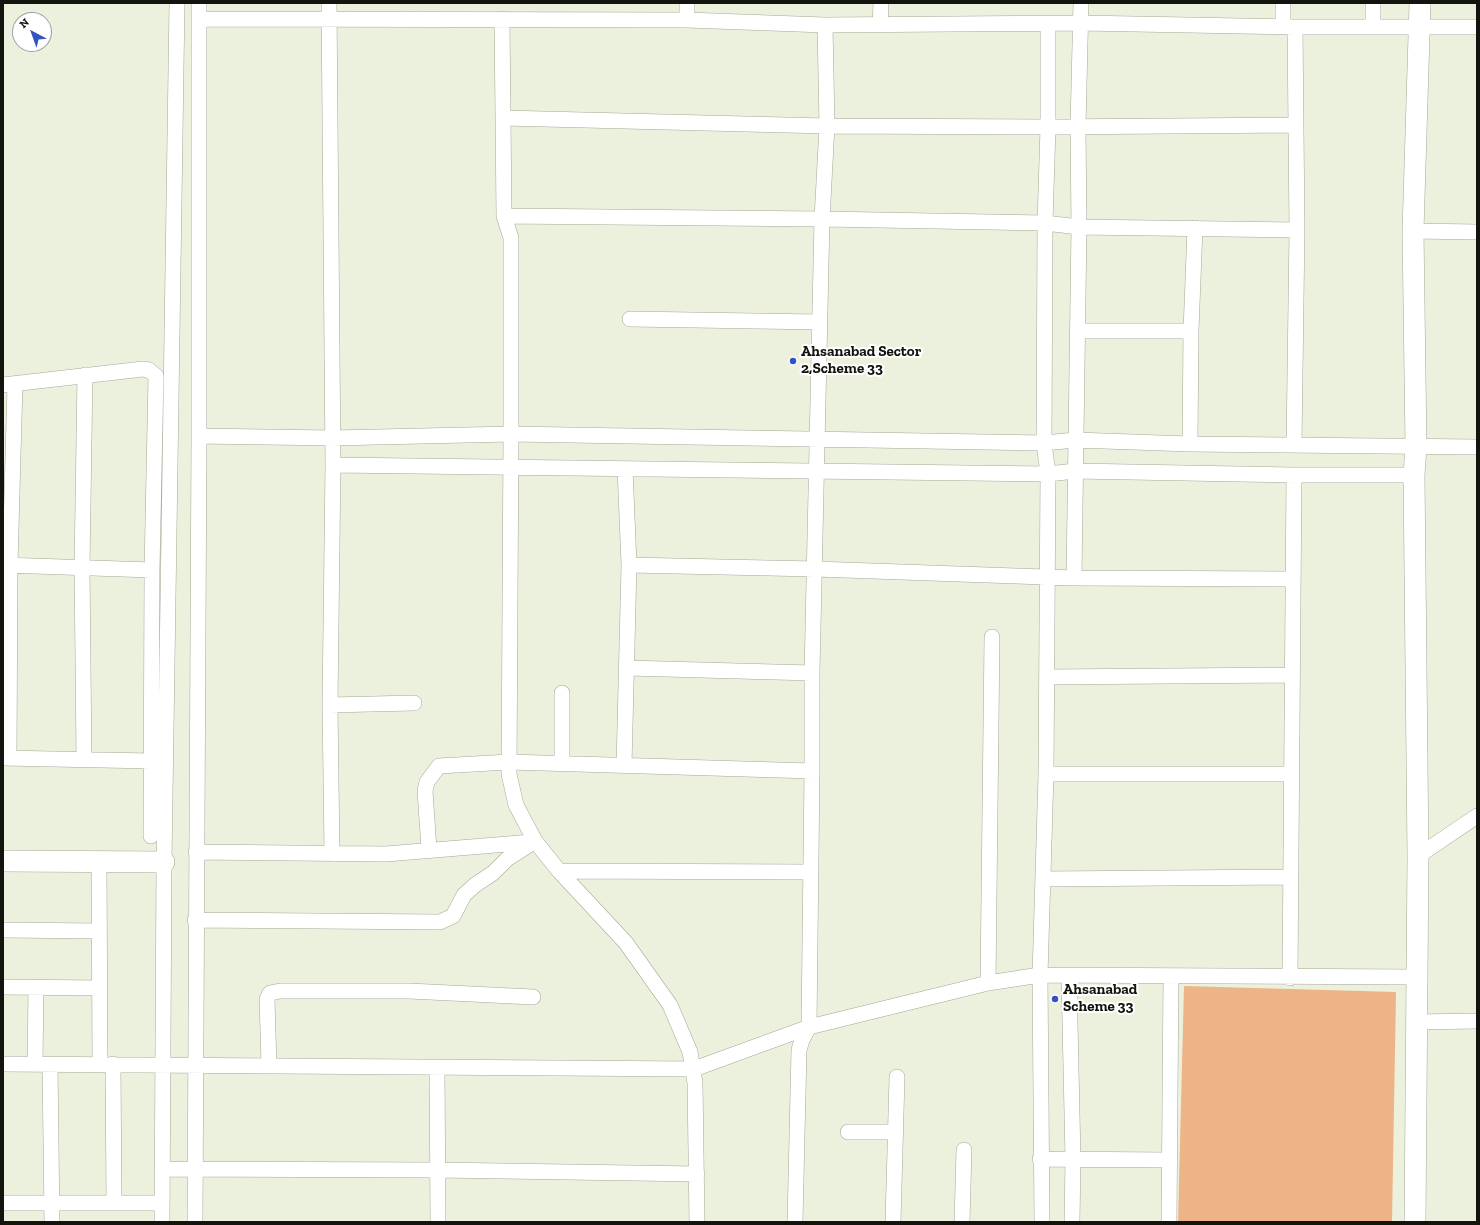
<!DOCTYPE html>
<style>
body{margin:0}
#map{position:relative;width:1480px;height:1225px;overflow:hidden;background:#ecf1de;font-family:"Zilla Slab",serif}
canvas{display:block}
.frame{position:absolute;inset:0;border:4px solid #12140d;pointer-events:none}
.north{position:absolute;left:12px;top:12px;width:40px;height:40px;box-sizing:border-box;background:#fff;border:1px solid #a0a19e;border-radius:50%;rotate:319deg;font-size:11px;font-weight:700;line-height:16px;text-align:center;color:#12140d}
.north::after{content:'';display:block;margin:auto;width:14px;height:18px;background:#3352c3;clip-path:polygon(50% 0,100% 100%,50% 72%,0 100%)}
</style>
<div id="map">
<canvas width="1480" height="1225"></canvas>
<div class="frame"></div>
<div class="north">N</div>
</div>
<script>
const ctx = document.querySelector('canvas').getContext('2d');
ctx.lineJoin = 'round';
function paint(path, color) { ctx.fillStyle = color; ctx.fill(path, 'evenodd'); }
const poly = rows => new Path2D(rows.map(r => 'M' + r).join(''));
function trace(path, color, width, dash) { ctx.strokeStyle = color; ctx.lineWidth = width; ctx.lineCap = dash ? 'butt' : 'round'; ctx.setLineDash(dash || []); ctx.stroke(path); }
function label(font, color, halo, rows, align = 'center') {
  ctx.font = font + ' "Zilla Slab",serif'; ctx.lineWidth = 4; ctx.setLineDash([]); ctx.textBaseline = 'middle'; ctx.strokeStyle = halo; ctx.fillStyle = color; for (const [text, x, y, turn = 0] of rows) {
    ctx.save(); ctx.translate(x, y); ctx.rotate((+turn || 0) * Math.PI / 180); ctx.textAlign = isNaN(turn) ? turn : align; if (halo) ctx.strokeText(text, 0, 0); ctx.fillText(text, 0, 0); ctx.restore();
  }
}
paint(poly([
 [1184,986,1396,992,1392,1222,1178,1222]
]), '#ecb487');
const street = poly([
 [329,3,333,465,1048,474,1075,471,1294,475,1414,475],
 [687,3,687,20],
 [1373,3,1373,27],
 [199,19,687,20,825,25,1081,23,1295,27,1477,27],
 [880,25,881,3],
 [1283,26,1283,3],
 [503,118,827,126,1048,127,1296,125],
 [504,216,822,219,1045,223,1079,227,1297,230],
 [1413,231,1477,232],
 [630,319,819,322],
 [1077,331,1191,331],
 [3,385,143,369,149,370,156,376,152,570,151,836],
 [199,436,333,438,511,434,511,238,504,216,502,19],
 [1190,444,1191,331,1195,228],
 [1294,445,1297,230,1295,27],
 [3,565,152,570],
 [629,565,815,569,1074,578,1293,579],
 [1074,578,1079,227,1078,126,1081,3],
 [627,668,812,673],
 [1047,677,1292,675],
 [562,693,562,764],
 [330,705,414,703],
 [3,758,151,761],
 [9,758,10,565,15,384],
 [84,760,82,567,85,375],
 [624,766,629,565,625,469],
 [1046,774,1291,774],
 [429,849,425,791,427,782,439,766,509,762,812,771],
 [196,852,386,854,532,842],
 [332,854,330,705,333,465],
 [1418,856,1477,816],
 [99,862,100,1064],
 [559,871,811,872],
 [1044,879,1290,877],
 [195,920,440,922,453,916,464,895,475,885,493,873,507,859,535,841],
 [3,930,99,931],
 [1069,976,1073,1159,1072,1222],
 [1290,978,1294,475],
 [988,983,992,637],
 [3,987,99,988],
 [1416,1022,1477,1021],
 [3,1064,694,1069,809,1027,988,983,1040,975,1417,977],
 [35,1064,36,988],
 [50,1064,52,1222],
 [113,1064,114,1203],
 [269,1065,267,999,270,993,280,991,409,991,533,997],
 [437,1067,438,1222],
 [848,1132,895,1132],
 [1040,1159,1169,1160],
 [162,1169,438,1170,697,1174],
 [3,1203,162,1203],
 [162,1222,164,862,177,3],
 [195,1222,199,436,199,3],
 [697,1222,695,1083,690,1052,670,1005,626,943,559,871,535,841,516,805,509,774,511,434,1044,443,1075,440,1190,444,1477,447],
 [795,1222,799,1050,802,1040,809,1027,812,771,812,673,822,219,827,126,825,25],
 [893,1222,897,1077],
 [962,1222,964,1150],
 [1042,1222,1040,975,1046,774,1048,474,1044,443,1045,223,1048,127,1048,23],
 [1169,1222,1171,976]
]);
const secondary = poly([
 [3,861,164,862],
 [1415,1222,1418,856,1414,475,1416,447,1413,231,1420,3]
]);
trace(street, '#a3a896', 16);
trace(secondary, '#a3a896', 22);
trace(street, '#fff', 15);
trace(secondary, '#fff', 21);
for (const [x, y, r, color] of [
 [793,361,4,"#3352c3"],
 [1055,999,4,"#3352c3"]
]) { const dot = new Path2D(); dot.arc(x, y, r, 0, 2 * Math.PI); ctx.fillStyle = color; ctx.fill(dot); trace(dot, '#fff', 1.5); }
label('bold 15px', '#12140d', '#fff', [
 ["Ahsanabad Sector",801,352],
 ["2,Scheme 33",801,369],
 ["Ahsanabad",1063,990],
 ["Scheme 33",1063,1007]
], 'left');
</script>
